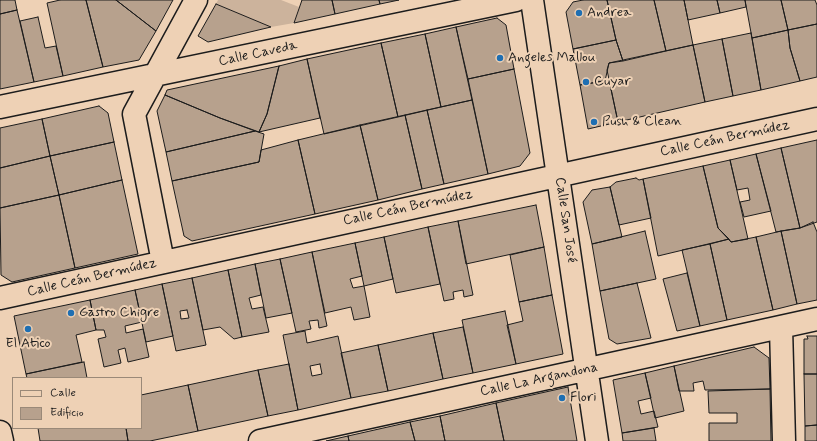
<!DOCTYPE html>
<meta charset="utf-8">
<style>
body{margin:0}
#map{position:relative;width:817px;height:441px;overflow:hidden;background:#eed1b5;font-family:Mynerve,sans-serif}
canvas{display:block}
.legend{position:absolute;left:12px;top:377px;width:130px;height:52px;box-sizing:border-box;background:#eed1b5;border:1px solid #9a8978;margin:0;padding:5px 7px;list-style:none;font-size:12px;color:#1c1c1c}
.legend li{display:flex;align-items:center;gap:8px;height:20px}
.legend b{width:20px;border:1px solid #9a8978}
</style>
<div id="map">
<canvas width="817" height="441"></canvas>
<ul class="legend">
<li><b style="height:5px;background:#eed1b5"></b>Calle</li>
<li><b style="height:11px;background:#b7a18d"></b>Edificio</li>
</ul>
</div>
<script>
const ctx = document.querySelector('canvas').getContext('2d');
ctx.lineJoin = 'round';
function paint(path, color) { ctx.fillStyle = color; ctx.fill(path, 'evenodd'); }
const poly = rows => new Path2D(rows.map(r => 'M' + r).join(''));
function trace(path, color, width, dash) { ctx.strokeStyle = color; ctx.lineWidth = width; ctx.lineCap = dash ? 'butt' : 'round'; ctx.setLineDash(dash || []); ctx.stroke(path); }
function label(font, color, halo, rows, align = 'center') {
  ctx.font = font + ' Mynerve,sans-serif'; ctx.lineWidth = 4; ctx.setLineDash([]); ctx.textBaseline = 'middle'; ctx.strokeStyle = halo; ctx.fillStyle = color; for (const [text, x, y, turn = 0] of rows) {
    ctx.save(); ctx.translate(x, y); ctx.rotate((+turn || 0) * Math.PI / 180); ctx.textAlign = isNaN(turn) ? turn : align; if (halo) ctx.strokeText(text, 0, 0); ctx.fillText(text, 0, 0); ctx.restore();
  }
}
paint(poly([
 [218,0,281,0,299,7,294,23,271,27,216,4]
]), '#ccb39c');
const building = poly([
 [0,0,15,0,17,10,0,14,0,0],
 [60,0,86,0,103,67,63,76,47,3,60,0],
 [86,0,116,0,156,31,139,60,103,67,86,0],
 [116,0,173,0,156,31,116,0],
 [302,0,332,0,335,14,294,23,302,0],
 [332,0,379,0,380,4,335,14,332,0],
 [379,0,399,0,380,4,379,0],
 [583,0,607,0,616,40,573,49,566,12,573,2,583,0],
 [607,0,654,0,666,51,623,61,616,40,607,0],
 [654,0,684,0,693,45,666,51,654,0],
 [684,0,717,0,720,13,688,20,684,0],
 [717,0,745,0,746,7,720,13,717,0],
 [745,0,781,0,788,30,752,38,745,0],
 [781,0,815,0,817,5,817,24,788,30,781,0],
 [216,4,271,27,208,42,198,36,216,4],
 [17,10,34,82,0,89,0,14,17,10],
 [38,17,45,48,56,46,63,76,34,82,20,21,38,17],
 [497,18,506,25,514,69,468,79,456,27,497,18],
 [817,24,817,77,800,81,790,48,788,30,817,24],
 [456,27,472,100,441,107,425,34,456,27],
 [788,30,790,48,800,81,761,90,752,38,788,30],
 [751,33,761,90,733,96,722,39,751,33],
 [425,34,441,107,398,117,381,43,425,34],
 [722,39,733,96,705,102,693,45,722,39],
 [616,40,623,61,609,63,605,81,580,85,573,49,616,40],
 [381,43,398,117,324,134,307,59,381,43],
 [693,45,705,102,618,122,607,70,609,63,693,45],
 [307,59,320,118,259,132,267,114,279,66,307,59],
 [279,66,267,114,259,132,220,118,165,95,167,90,279,66],
 [514,69,530,153,520,166,488,174,468,79,514,69],
 [609,80,618,122,588,129,580,85,609,80],
 [165,95,220,118,255,131,166,152,157,111,165,95],
 [472,100,488,174,444,184,427,110,472,100],
 [99,106,108,113,114,142,50,156,42,119,99,106],
 [427,110,444,184,422,189,405,115,427,110],
 [405,115,422,189,378,200,360,125,405,115],
 [42,119,50,156,0,168,0,128,42,119],
 [360,125,378,200,315,214,298,140,360,125],
 [255,131,264,134,259,162,172,181,166,152,255,131],
 [298,140,315,214,192,241,184,236,172,181,259,162,261,150,298,140],
 [817,140,817,222,800,228,781,148,817,140],
 [114,142,122,180,59,195,50,156,114,142],
 [781,148,800,228,776,232,756,154,781,148],
 [756,154,771,211,744,217,740,202,750,200,748,188,737,190,730,160,756,154],
 [50,156,59,195,0,208,0,168,50,156],
 [730,160,748,239,731,242,718,228,703,166,730,160],
 [703,166,718,228,729,239,658,256,643,179,703,166],
 [636,178,639,180,643,179,651,218,619,225,610,187,616,182,636,178],
 [122,180,138,254,75,268,59,195,122,180],
 [610,187,622,237,592,244,583,202,592,190,610,187],
 [59,195,75,268,12,282,1,275,0,208,59,195],
 [536,205,544,247,466,264,458,221,536,205],
 [458,221,473,295,464,297,463,290,453,292,454,299,444,301,428,227,458,221],
 [813,222,817,232,817,300,797,304,781,231,800,228,813,222],
 [428,227,440,284,396,293,384,237,428,227],
 [645,231,656,279,600,291,592,244,645,231],
 [781,231,797,304,773,310,756,237,781,231],
 [384,237,393,279,364,286,355,243,384,237],
 [756,237,773,310,727,320,710,244,729,239,731,242,756,237],
 [355,243,362,276,350,279,353,288,364,286,370,317,354,320,351,307,325,313,312,252,355,243],
 [710,244,727,320,700,326,682,250,710,244],
 [544,247,552,295,519,302,510,255,544,247],
 [312,252,327,326,319,328,318,320,309,321,311,329,296,332,280,259,312,252],
 [280,259,292,313,266,318,255,264,280,259],
 [255,264,261,295,249,298,252,309,263,307,269,332,242,337,228,270,255,264],
 [228,270,242,337,234,339,220,327,203,330,192,278,228,270],
 [687,273,700,326,677,331,663,279,687,273],
 [192,278,206,345,176,351,162,284,192,278],
 [187,310,189,318,181,319,180,311,187,310],
 [637,283,651,338,617,344,609,339,600,291,637,283],
 [162,284,173,336,146,342,135,290,162,284],
 [135,290,142,322,125,326,126,333,143,329,149,357,128,362,125,348,118,350,121,363,104,367,98,339,106,337,104,330,96,330,90,300,135,290],
 [552,295,563,354,516,364,507,325,523,321,519,302,552,295],
 [90,300,96,330,76,335,82,362,26,374,14,316,90,300],
 [505,311,516,364,473,373,462,320,505,311],
 [463,327,473,373,443,379,433,333,463,327],
 [305,331,307,343,338,336,351,398,298,410,283,335,305,331],
 [320,364,322,374,312,376,310,366,320,364],
 [433,333,443,379,388,391,378,345,433,333],
 [807,336,817,336,817,374,804,374,804,339,808,339,807,336],
 [378,345,388,391,351,398,341,353,378,345],
 [754,347,769,358,770,389,705,390,703,381,693,383,694,391,679,391,674,366,754,347],
 [84,362,87,378,27,378,26,374,84,362],
 [289,364,298,410,268,416,258,370,289,364],
 [674,366,684,411,655,418,645,373,674,366],
 [258,370,268,416,198,431,188,385,258,370],
 [645,373,651,398,638,401,641,414,654,411,658,427,622,433,613,380,645,373],
 [804,374,817,374,817,425,805,426,804,374],
 [188,385,198,431,150,441,128,441,126,428,141,428,141,395,188,385],
 [568,387,577,441,504,441,496,403,568,387],
 [770,389,771,441,709,441,709,423,737,423,737,413,709,413,708,391,770,389],
 [496,403,504,441,445,441,440,416,496,403],
 [440,416,445,441,415,441,410,422,440,416],
 [410,422,415,441,349,441,348,436,410,422],
 [817,425,817,441,805,441,805,426,817,425],
 [38,428,126,428,128,441,40,441,38,428],
 [654,428,656,441,623,441,622,433,654,428],
 [348,436,349,441,326,441,348,436]
]);
paint(building, '#b7a18d');
trace(building, '#1c1c1c', 1);
const minor = poly([
 [532,0,597,441],
 [0,107,516,0],
 [163,262,134,114,196,0],
 [0,298,817,119],
 [781,327,784,441],
 [260,441,817,319]
]);
const secondary = poly([
 [0,432,2,441]
]);
trace(minor, '#1c1c1c', 25);
trace(secondary, '#1c1c1c', 25);
trace(minor, '#eed1b5', 22);
trace(secondary, '#eed1b5', 22);
for (const [x, y, r, color] of [
 [579,13,4,"#1f6fb2"],
 [500,58,4,"#1f6fb2"],
 [586,82,4,"#1f6fb2"],
 [594,122,4,"#1f6fb2"],
 [71,313,4,"#1f6fb2"],
 [28,329,4,"#1f6fb2"],
 [562,398,4,"#1f6fb2"]
]) { const dot = new Path2D(); dot.arc(x, y, r, 0, 2 * Math.PI); ctx.fillStyle = color; ctx.fill(dot); trace(dot, '#eed1b5', 1.5); }
label('14px', '#1c1c1c', '#eed1b5', [
 ["Andrea",587,13],
 ["Angeles Mallou",508,58],
 ["Cuyar",594,82],
 ["Push & Clean",602,122],
 ["Gastro Chigre",79,313],
 ["El Atico",28,344,"center"],
 ["Flori",570,398]
], 'left');
label('14px', '#1c1c1c', '#eed1b5', [
 ["Calle Caveda",258,54,-12],
 ["Calle Ceán Bermúdez",725,139,-12],
 ["Calle Ceán Bermúdez",408,208,-12],
 ["Calle San José",565,220,82],
 ["Calle Ceán Bermúdez",92,278,-13],
 ["Calle La Argandona",539,380,-12]
]);
</script>
